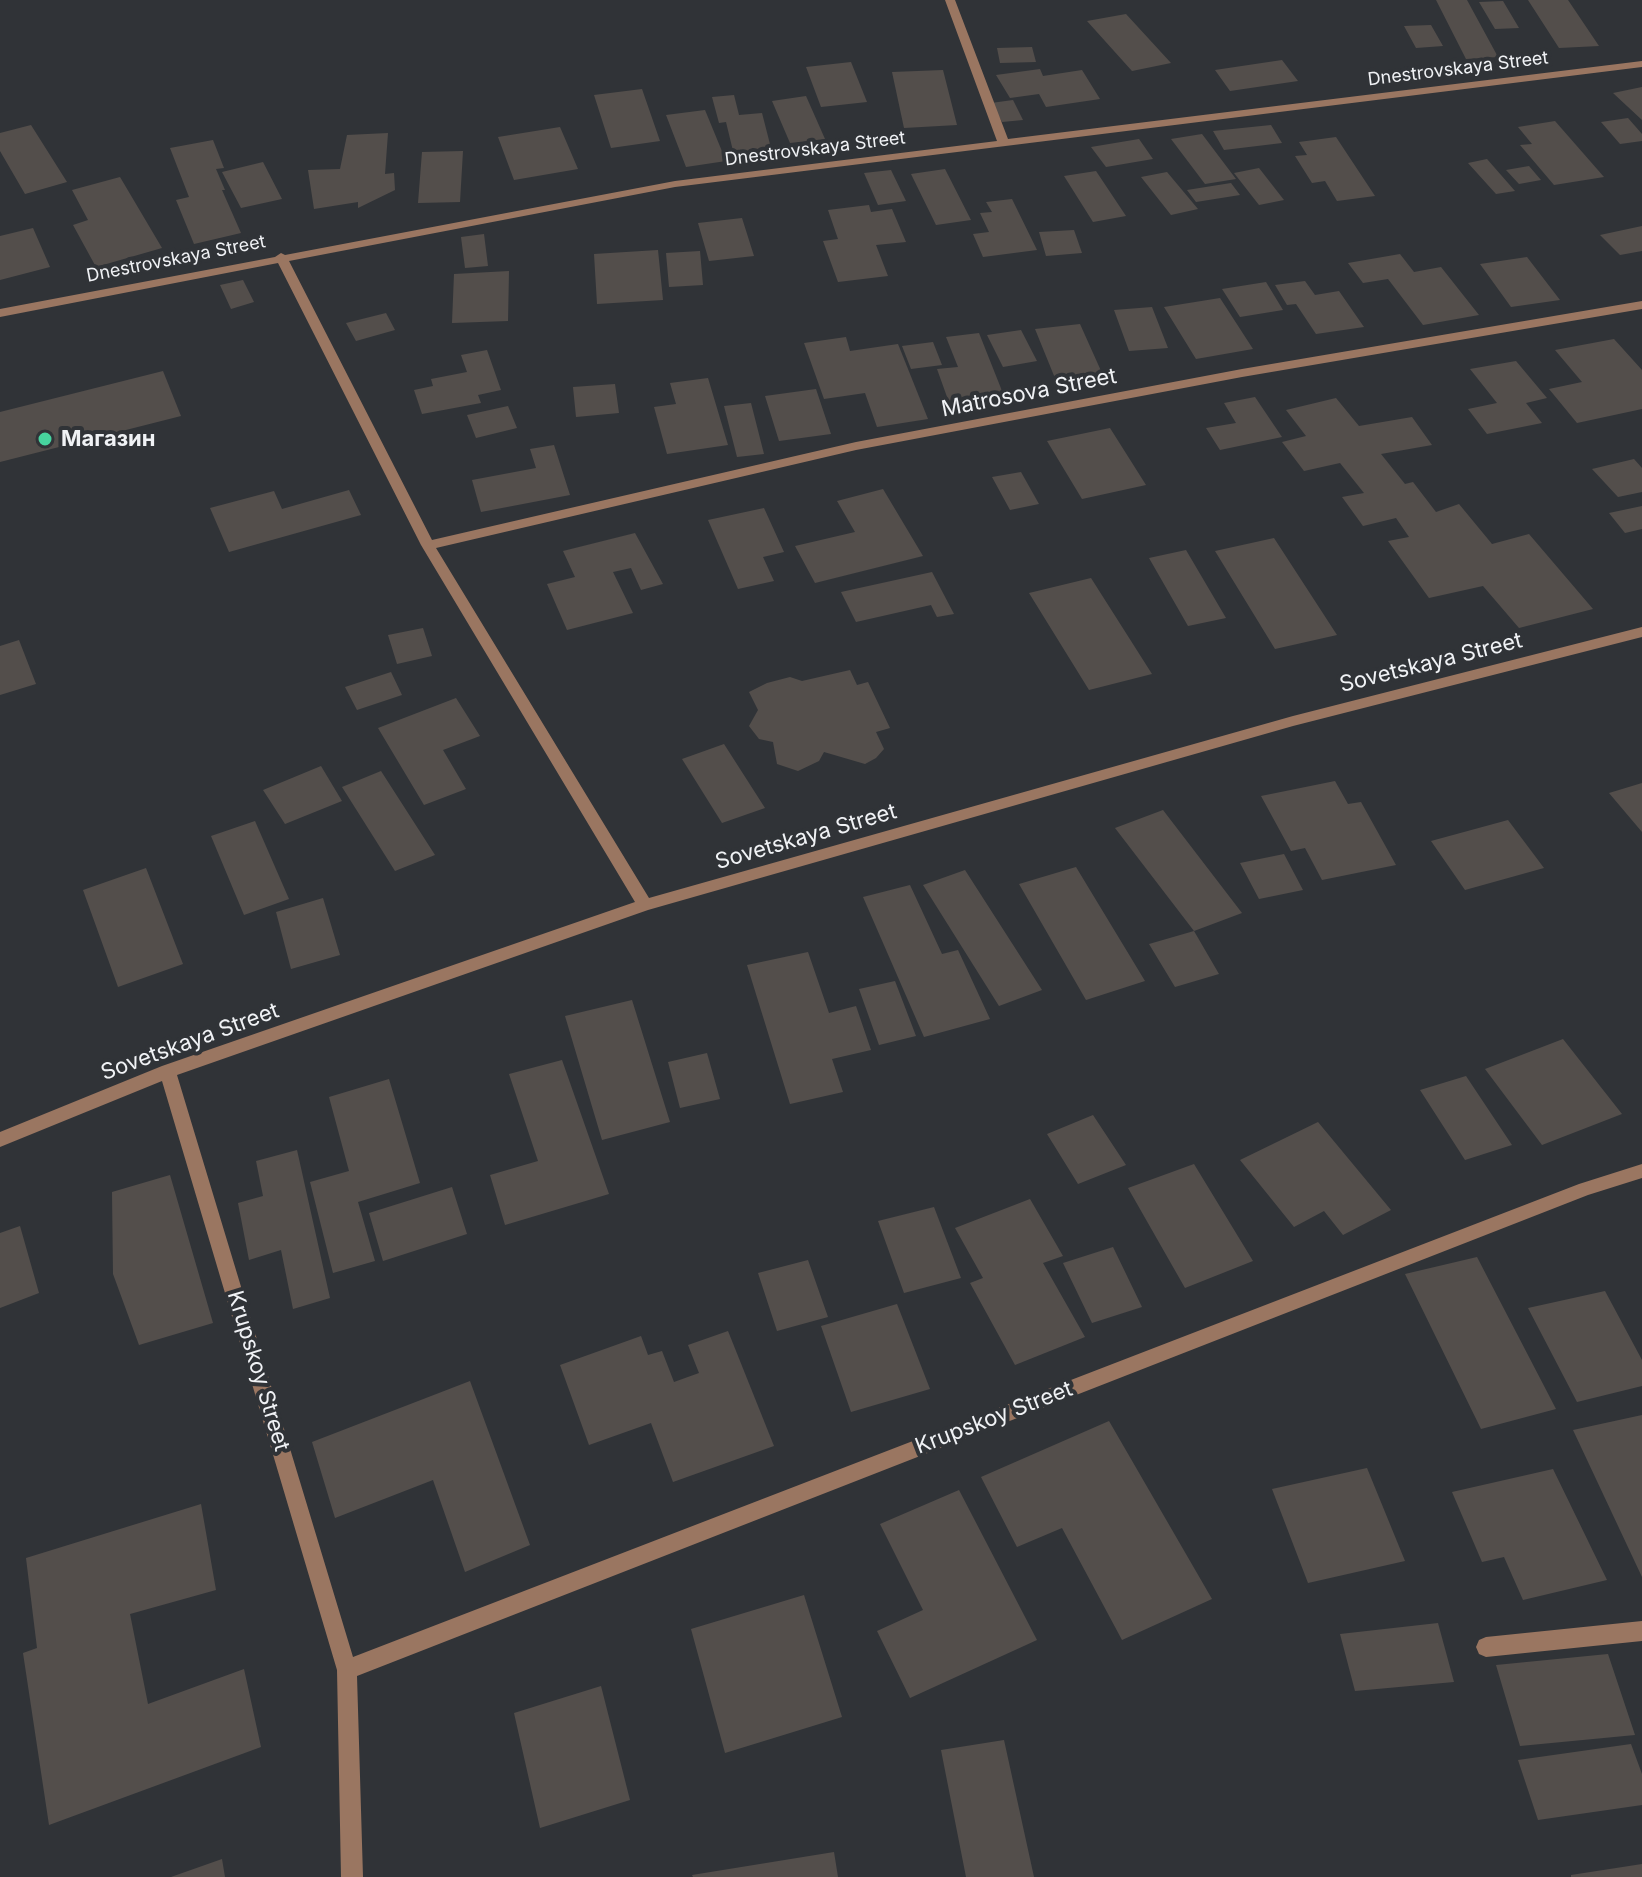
<!DOCTYPE html>
<meta charset="utf-8">
<style>
body{margin:0}
canvas{display:block;background:#303337}
</style>
<canvas width="1642" height="1877"></canvas>
<script>
const ctx = document.querySelector('canvas').getContext('2d');
ctx.lineJoin = 'round';
function paint(path, color) { ctx.fillStyle = color; ctx.fill(path, 'evenodd'); }
const poly = rows => new Path2D(rows.map(r => 'M' + r).join(''));
function trace(path, color, width, dash) { ctx.strokeStyle = color; ctx.lineWidth = width; ctx.lineCap = dash ? 'butt' : 'round'; ctx.setLineDash(dash || []); ctx.stroke(path); }
function label(font, color, halo, rows, align = 'center') {
  ctx.font = font + ' Inter,sans-serif'; ctx.lineWidth = 8; ctx.setLineDash([]); ctx.textBaseline = 'middle'; ctx.strokeStyle = halo; ctx.fillStyle = color; for (const [text, x, y, turn = 0] of rows) {
    ctx.save(); ctx.translate(x, y); ctx.rotate((+turn || 0) * Math.PI / 180); ctx.textAlign = isNaN(turn) ? turn : align; if (halo) ctx.strokeText(text, 0, 0); ctx.fillText(text, 0, 0); ctx.restore();
  }
}
paint(poly([
 [1436,0,1467,0,1498,57,1466,59],
 [1528,0,1568,0,1599,46,1559,48],
 [1503,1,1519,28,1495,29,1479,2],
 [1126,14,1171,63,1132,71,1087,21],
 [1431,25,1443,46,1416,48,1404,26],
 [1032,47,1036,62,1000,63,997,48],
 [1282,60,1298,81,1230,91,1215,70],
 [851,62,867,102,821,107,806,67],
 [1040,69,1043,76,1082,70,1100,99,1046,107,1039,94,1010,98,996,75],
 [943,70,957,125,904,128,892,72],
 [1642,87,1642,120,1613,93],
 [642,89,660,141,611,148,594,95],
 [734,95,739,115,762,113,772,152,734,155,726,122,719,123,712,97],
 [806,96,825,139,790,143,772,101],
 [1013,100,1023,120,1002,122,991,103],
 [705,110,726,161,686,167,666,115],
 [1628,118,1642,134,1642,141,1620,144,1601,122],
 [1555,121,1604,177,1554,185,1520,145,1532,144,1518,127],
 [31,125,67,182,25,194,0,151,0,133],
 [1271,125,1282,143,1224,150,1213,131],
 [560,127,578,169,514,180,498,137],
 [388,133,385,174,394,173,395,190,358,208,358,202,314,209,308,170,340,169,347,135],
 [1202,134,1236,179,1205,184,1171,139],
 [1336,137,1375,196,1337,201,1325,181,1312,183,1295,156,1307,155,1299,142],
 [1139,139,1153,159,1106,167,1091,147],
 [213,140,224,168,216,169,225,190,222,190,241,233,194,244,176,200,189,197,170,148],
 [463,151,460,202,418,203,422,152],
 [1487,159,1515,191,1496,194,1468,163],
 [263,162,282,199,241,208,222,172],
 [1529,166,1541,180,1519,184,1506,170],
 [1259,168,1284,200,1259,205,1234,173],
 [945,169,971,220,936,225,911,174],
 [891,170,906,201,878,205,864,173],
 [1096,171,1126,216,1093,222,1064,176],
 [1167,172,1198,209,1171,215,1141,177],
 [120,177,162,248,96,267,73,225,88,220,72,190],
 [1231,183,1240,195,1196,202,1187,190],
 [1012,199,1037,250,983,257,973,234,989,232,980,213,992,212,986,202],
 [869,205,871,212,892,209,906,242,876,245,888,276,838,282,823,241,838,239,828,210],
 [742,218,754,256,709,261,698,223],
 [1642,226,1642,251,1620,255,1600,235],
 [33,228,50,267,0,280,0,236],
 [1074,230,1082,253,1046,256,1039,232],
 [484,234,488,266,465,268,461,237],
 [658,250,663,300,597,304,594,254],
 [700,251,703,285,669,287,666,253],
 [1400,254,1414,272,1441,267,1479,315,1423,325,1388,279,1363,283,1348,263],
 [1527,257,1560,300,1511,307,1480,264],
 [509,271,508,321,452,323,454,274],
 [243,280,254,302,231,309,220,285],
 [1305,281,1315,295,1339,291,1364,327,1316,334,1296,304,1287,305,1275,285],
 [1266,282,1283,310,1240,317,1222,289],
 [1220,298,1253,349,1196,359,1164,307],
 [1152,307,1168,348,1129,351,1114,310],
 [386,313,395,330,356,341,346,323],
 [1080,324,1106,382,1059,388,1035,329],
 [1021,330,1037,361,1003,367,987,335],
 [979,333,1006,401,951,408,937,369,958,367,946,337],
 [846,337,850,351,898,344,928,419,877,427,865,393,824,399,804,343],
 [1614,339,1642,370,1642,409,1577,423,1549,389,1582,382,1555,350],
 [933,342,942,365,911,369,902,346],
 [487,350,501,390,478,395,481,403,422,414,414,390,433,386,431,379,467,372,461,355],
 [1516,361,1547,398,1526,403,1542,423,1487,434,1468,409,1497,403,1470,369],
 [163,371,181,416,0,462,0,412],
 [708,378,728,445,667,454,654,407,676,404,670,383],
 [615,384,619,413,576,417,573,387],
 [816,389,831,434,779,441,765,396],
 [1255,397,1282,437,1220,450,1206,428,1236,423,1224,403],
 [1336,398,1359,426,1412,417,1432,445,1381,454,1405,484,1413,482,1436,512,1459,504,1492,544,1529,534,1593,609,1519,628,1483,586,1429,598,1388,541,1409,537,1396,518,1363,526,1342,497,1364,493,1340,463,1304,471,1282,442,1306,436,1286,410],
 [751,403,764,454,737,457,724,406],
 [508,406,517,428,476,438,467,415],
 [1110,428,1146,485,1082,499,1047,441],
 [554,445,570,495,481,512,472,480,536,468,530,449],
 [1634,459,1642,468,1642,492,1618,497,1592,469],
 [1021,472,1039,504,1010,510,992,477],
 [883,489,923,556,815,583,795,546,855,532,837,501],
 [349,490,361,515,229,552,210,508,274,491,282,509],
 [1642,506,1642,529,1625,533,1609,513],
 [764,508,784,552,763,557,774,581,738,589,708,520],
 [635,533,663,584,641,590,631,568,613,572,633,613,567,630,547,584,575,577,563,551],
 [1274,538,1337,635,1275,649,1215,551],
 [1186,550,1226,618,1188,626,1149,558],
 [932,572,954,614,937,617,931,605,856,622,841,592],
 [1091,578,1152,674,1089,690,1029,593],
 [423,628,432,656,397,664,388,635],
 [19,640,36,684,0,695,0,646],
 [850,670,857,685,868,682,890,728,876,732,884,749,876,758,865,764,824,752,819,761,798,771,777,764,773,742,759,739,749,726,758,710,749,692,767,683,790,677,802,681],
 [391,672,402,695,357,710,345,687],
 [456,698,480,736,443,750,466,789,424,805,378,728],
 [724,744,765,808,722,823,682,759],
 [321,766,342,801,285,824,263,790],
 [381,771,435,855,395,871,342,787],
 [1335,781,1348,804,1361,802,1396,865,1322,880,1305,848,1291,851,1261,796],
 [1642,783,1642,832,1609,793],
 [1163,810,1242,913,1194,931,1219,974,1175,987,1149,944,1194,931,1115,828],
 [1508,820,1544,868,1465,890,1431,841],
 [255,821,289,899,244,915,211,836],
 [1284,854,1303,890,1259,899,1240,863],
 [1076,867,1145,981,1086,1000,1019,884],
 [146,868,183,964,118,987,83,890],
 [965,870,1042,990,999,1006,923,885],
 [910,885,942,954,958,950,990,1019,924,1037,863,897],
 [323,898,340,955,291,969,276,912],
 [808,952,829,1013,856,1006,871,1050,832,1059,843,1092,790,1104,747,965],
 [895,981,916,1036,879,1045,859,989],
 [632,1000,670,1122,602,1140,565,1016],
 [1563,1039,1622,1114,1542,1145,1485,1069],
 [707,1053,720,1099,680,1108,668,1062],
 [562,1060,609,1194,505,1225,490,1175,538,1161,509,1074],
 [1466,1076,1512,1145,1465,1160,1420,1090],
 [389,1079,420,1183,358,1202,375,1261,333,1273,310,1182,349,1171,329,1097],
 [1093,1115,1126,1165,1078,1184,1047,1134],
 [1318,1122,1391,1210,1343,1235,1324,1211,1294,1227,1240,1160],
 [297,1150,330,1298,293,1309,281,1250,249,1260,238,1203,263,1196,256,1161],
 [1194,1164,1253,1261,1185,1288,1128,1188],
 [170,1175,213,1323,139,1345,113,1274,112,1192],
 [452,1187,467,1234,383,1261,369,1213],
 [1030,1199,1063,1256,1043,1263,1085,1337,1015,1365,970,1283,983,1278,955,1228],
 [934,1207,961,1278,904,1293,878,1221],
 [20,1226,39,1293,0,1308,0,1233],
 [1113,1247,1142,1307,1092,1323,1063,1263],
 [1477,1257,1556,1409,1481,1429,1405,1274],
 [808,1260,828,1317,777,1331,758,1273],
 [1605,1291,1642,1360,1642,1386,1577,1402,1528,1308],
 [897,1304,930,1389,851,1412,821,1326],
 [728,1331,774,1446,673,1482,651,1423,589,1445,560,1365,641,1336,648,1355,662,1351,674,1382,699,1373,688,1345],
 [470,1381,530,1545,465,1572,433,1480,335,1518,312,1442],
 [1642,1415,1642,1577,1573,1430],
 [1109,1421,1212,1599,1122,1640,1062,1528,1017,1547,981,1477],
 [1367,1468,1405,1561,1308,1583,1272,1489],
 [1553,1469,1607,1580,1523,1600,1504,1557,1482,1562,1452,1492],
 [959,1490,1037,1640,910,1698,877,1631,923,1610,880,1524],
 [201,1504,216,1590,130,1614,148,1704,244,1669,261,1747,49,1825,23,1653,37,1648,26,1558],
 [804,1595,842,1717,725,1753,691,1629],
 [1438,1623,1454,1682,1355,1691,1340,1634],
 [1608,1654,1635,1735,1520,1746,1496,1665],
 [601,1686,630,1800,540,1828,514,1713],
 [1004,1740,1034,1877,966,1877,941,1750],
 [1631,1744,1642,1774,1642,1805,1538,1820,1518,1760],
 [834,1852,838,1877,693,1877,692,1875],
 [222,1859,225,1877,171,1877],
 [1642,1864,1642,1877,1571,1877,1571,1875]
]), '#534e4b');
paint(poly([
 [945,0,955,0,1008,139,1642,61,1642,67,675,187,289,261,432,540,856,442,1242,369,1642,301,1642,309,1242,377,856,450,436,548,649,898,1293,716,1642,627,1642,637,1293,726,648,910,177,1075,353,1657,1579,1184,1642,1164,1642,1178,1588,1195,357,1676,363,1877,341,1877,337,1670,162,1081,0,1147,0,1132,162,1066,635,902,421,545,278,263,0,317,0,309,275,257,281,253,285,255,675,181,997,141,945,0],
 [1642,1621,1642,1641,1486,1657,1479,1654,1476,1647,1479,1640,1486,1637,1642,1621]
]), '#9a7661');
for (const [x, y, r, color] of [
 [45,439,8,"#47d49e"]
]) { const dot = new Path2D(); dot.arc(x, y, r, 0, 2 * Math.PI); ctx.fillStyle = color; ctx.fill(dot); trace(dot, '#303337', 3); }
label('18px', '#f0f2f5', '#303337', [
 ["Dnestrovskaya Street",1458,69,-7],
 ["Dnestrovskaya Street",815,149,-7],
 ["Dnestrovskaya Street",176,259,-11]
]);
label('22px', '#f0f2f5', '#303337', [
 ["Matrosova Street",1029,393,-11],
 ["Sovetskaya Street",1431,663,-14],
 ["Sovetskaya Street",806,837,-16],
 ["Sovetskaya Street",190,1042,-20],
 ["Krupskoy Street",258,1371,73],
 ["Krupskoy Street",994,1418,-21]
]);
label('bold 22px', '#f0f2f5', '#303337', [
 ["Магазин",61,439]
], 'left');
</script>
